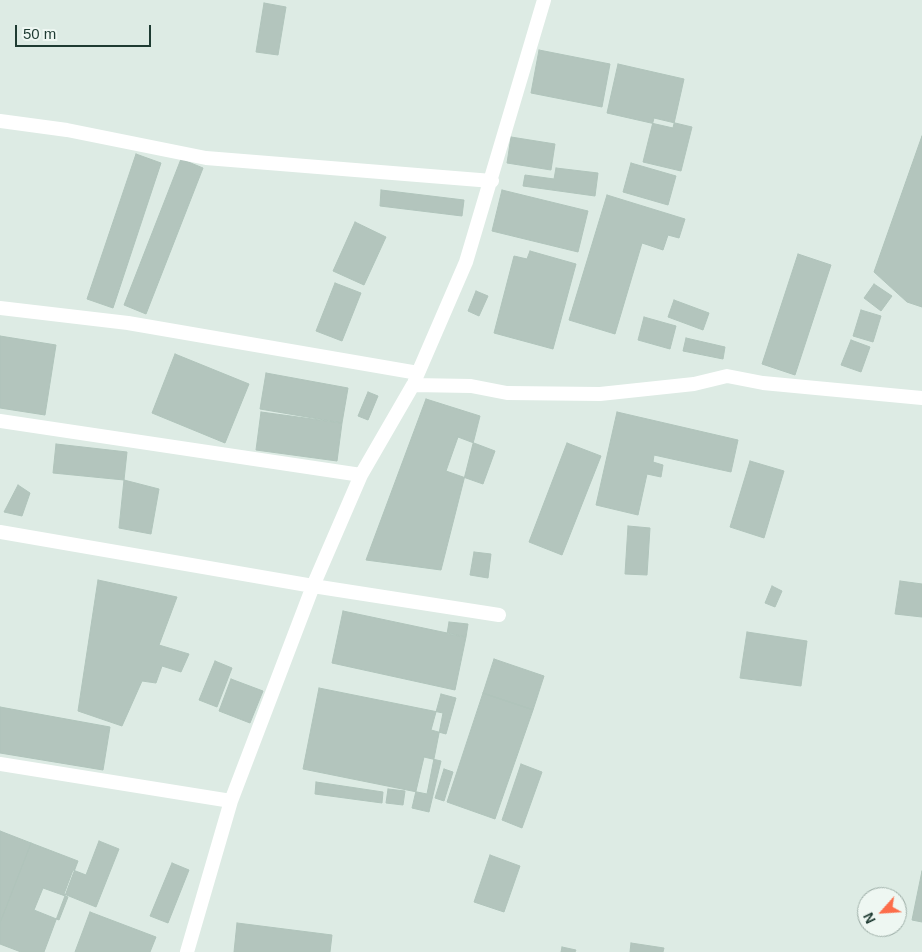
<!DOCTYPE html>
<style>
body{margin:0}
#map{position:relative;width:922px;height:952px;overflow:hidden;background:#ddebe4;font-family:Arial,sans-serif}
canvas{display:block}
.north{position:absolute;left:857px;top:887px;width:50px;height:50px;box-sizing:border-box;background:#eef7f2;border:1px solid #9baca5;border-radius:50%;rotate:244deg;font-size:14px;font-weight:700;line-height:20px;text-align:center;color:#1e3b32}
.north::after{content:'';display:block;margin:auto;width:18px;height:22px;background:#fc6d4a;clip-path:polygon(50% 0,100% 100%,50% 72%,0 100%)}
.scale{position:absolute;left:15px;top:25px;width:136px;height:22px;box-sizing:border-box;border:2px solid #1e3b32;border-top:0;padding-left:6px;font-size:15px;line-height:18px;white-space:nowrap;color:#1e3b32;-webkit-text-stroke:4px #eef7f2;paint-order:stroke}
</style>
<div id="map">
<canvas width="922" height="952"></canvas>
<div class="north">N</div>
<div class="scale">50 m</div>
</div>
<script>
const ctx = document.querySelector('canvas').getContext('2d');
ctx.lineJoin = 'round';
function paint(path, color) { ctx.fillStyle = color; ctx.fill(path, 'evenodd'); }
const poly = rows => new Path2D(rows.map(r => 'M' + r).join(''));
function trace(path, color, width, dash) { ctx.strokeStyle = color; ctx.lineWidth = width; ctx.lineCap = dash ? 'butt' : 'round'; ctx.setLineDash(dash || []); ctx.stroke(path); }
const building = poly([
 [264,3,286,7,278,55,256,52,264,3],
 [539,50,610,64,602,107,531,93,539,50],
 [618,64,684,79,673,128,607,113,618,64],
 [654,118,692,127,681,171,643,162,654,118],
 [922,136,922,307,907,302,874,272,922,136],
 [511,137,555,144,551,170,507,163,511,137],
 [136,154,161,163,113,308,87,299,136,154],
 [181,159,203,168,146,314,124,305,181,159],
 [631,163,676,176,668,205,623,192,631,163],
 [556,168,598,173,595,196,523,186,525,175,554,179,556,168],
 [381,190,464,200,462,216,380,206,381,190],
 [502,190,588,211,578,252,492,231,502,190],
 [607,195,685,219,679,238,668,235,663,250,642,243,615,334,569,320,607,195],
 [355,222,386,237,364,285,333,271,355,222],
 [530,251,576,264,553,349,494,333,514,256,527,259,530,251],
 [798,254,831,265,795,375,762,364,798,254],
 [335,283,361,293,342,341,316,331,335,283],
 [874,284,892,296,881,311,864,298,874,284],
 [476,291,488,296,479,316,468,311,476,291],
 [674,300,709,313,703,330,668,317,674,300],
 [861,310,881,316,873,342,853,336,861,310],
 [644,317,676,326,670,349,638,340,644,317],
 [0,336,56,345,45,415,0,408,0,336],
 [686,338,725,347,723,359,683,351,686,338],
 [851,340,870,347,861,372,841,365,851,340],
 [175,354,249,384,225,443,152,413,175,354],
 [266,373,348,388,342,423,260,409,266,373],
 [368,392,378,396,368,420,358,416,368,392],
 [426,399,480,416,441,570,366,560,426,399],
 [261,412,342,423,337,461,256,450,261,412],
 [617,412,738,440,731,472,654,455,653,462,663,465,661,477,647,474,638,515,596,505,617,412],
 [458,437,495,451,483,484,446,471,458,437],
 [567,443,601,456,562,555,529,542,567,443],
 [56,444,127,452,124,480,53,473,56,444],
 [750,461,784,471,764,538,730,527,750,461],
 [124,480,159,489,151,534,119,528,124,480],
 [18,485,30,493,22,516,4,512,18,485],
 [628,526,650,528,647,575,625,574,628,526],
 [474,552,491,554,488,578,470,575,474,552],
 [98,580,177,597,159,645,189,654,181,672,162,666,156,683,142,681,122,726,78,711,98,580],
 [900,581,922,584,922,617,895,614,900,581],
 [772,586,782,591,775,607,765,603,772,586],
 [343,611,466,637,455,690,332,663,343,611],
 [449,622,468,624,466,637,447,634,449,622],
 [747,632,807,641,801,686,740,678,747,632],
 [494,659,544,676,533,710,483,693,494,659],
 [215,661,232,668,217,707,199,700,215,661],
 [231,679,263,691,250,723,219,711,231,679],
 [319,688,443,713,427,794,303,769,319,688],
 [483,693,533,710,495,819,447,802,483,693],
 [441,694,456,698,446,734,431,730,441,694],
 [0,707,110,727,103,770,0,753,0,707],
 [424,757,441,761,429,812,412,808,424,757],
 [521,764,542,772,522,828,502,820,521,764],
 [444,769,453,772,444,801,435,798,444,769],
 [316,782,383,792,382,803,315,794,316,782],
 [388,789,405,791,403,805,386,803,388,789],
 [0,831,31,843,0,923,0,831],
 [99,841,119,849,96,907,64,894,73,870,86,875,99,841],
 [31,843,78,861,44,952,21,952,0,944,0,923,31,843],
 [490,855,520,866,504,912,474,902,490,855],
 [172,863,189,870,168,923,150,916,172,863],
 [922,871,922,922,912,920,922,871],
 [43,888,68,897,59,920,34,910,43,888],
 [90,912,156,937,150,952,75,952,90,912],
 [237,923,332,935,330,952,234,952,237,923],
 [631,943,664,948,663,952,630,952,631,943],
 [562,947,576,950,575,952,561,952,562,947]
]);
paint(building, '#b3c5bd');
trace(building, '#b0c4bb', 1);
trace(poly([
 [0,121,67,130,206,158,492,181],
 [0,308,128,323,418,373],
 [415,380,466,262,544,0],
 [0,421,361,475],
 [0,532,313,586,499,615],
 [0,764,231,801],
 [187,952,231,801,313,586,361,475,413,385,471,386,507,393,600,394,694,384,727,376,763,383,922,398]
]), '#fff', 14);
</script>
